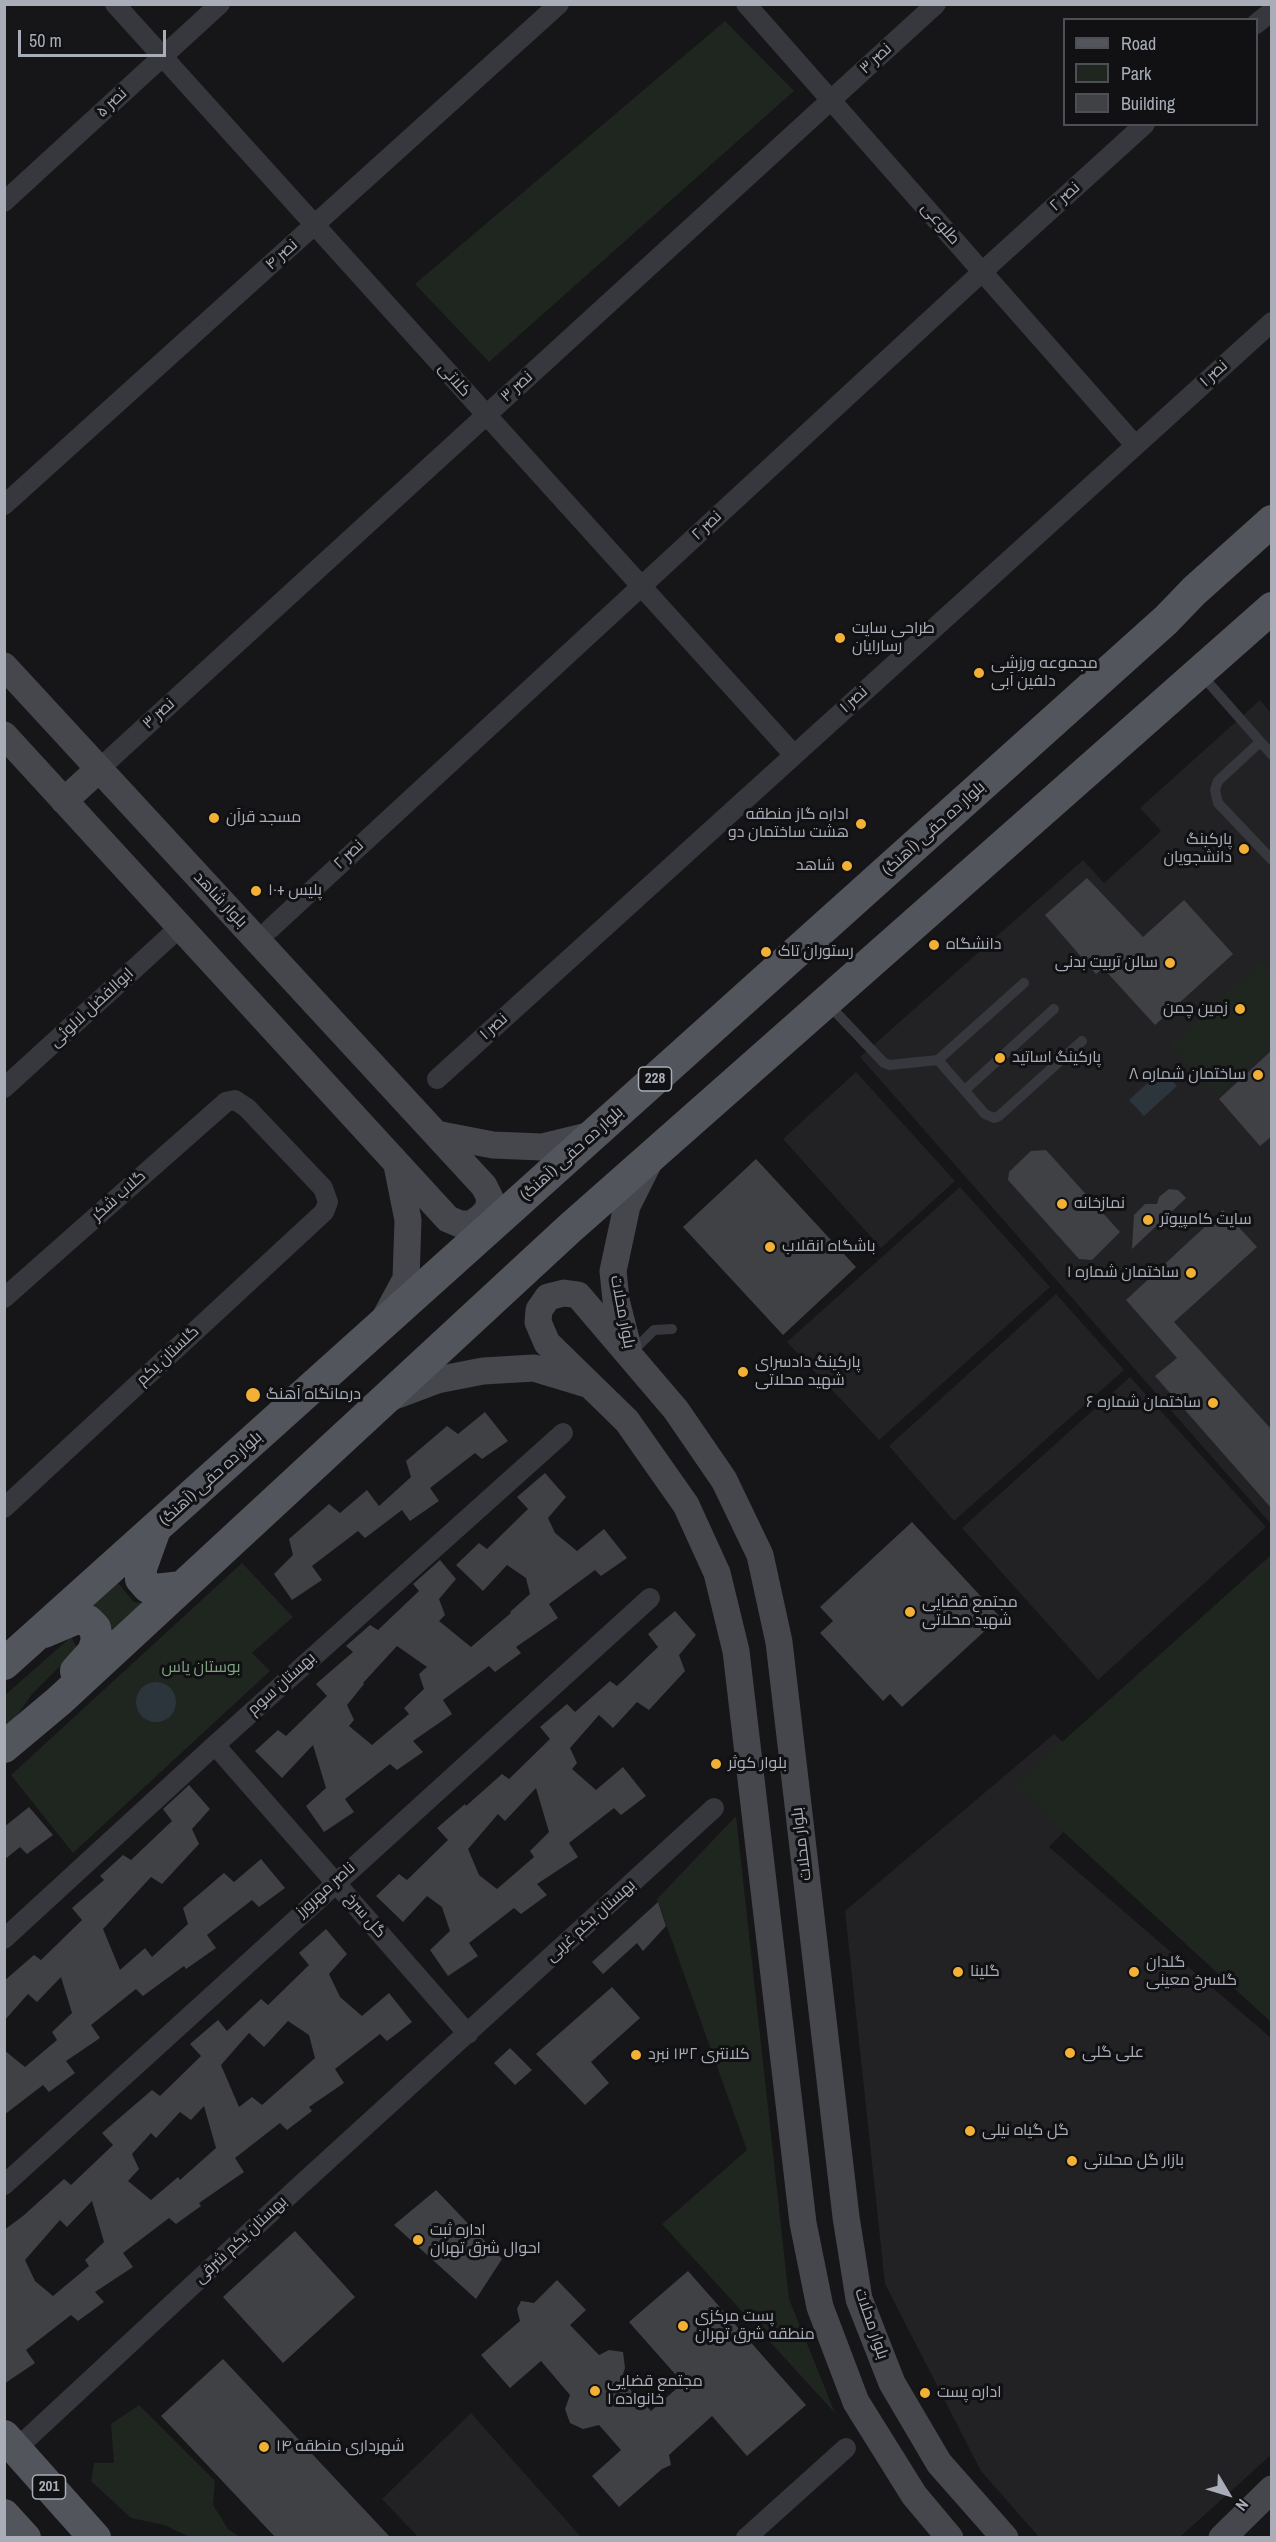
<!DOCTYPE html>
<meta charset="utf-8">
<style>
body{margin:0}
#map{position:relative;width:1276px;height:2542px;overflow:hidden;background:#161618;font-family:"Archivo Narrow",sans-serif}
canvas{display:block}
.frame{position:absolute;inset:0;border:6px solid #a8adb8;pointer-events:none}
.legend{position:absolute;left:1063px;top:18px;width:195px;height:108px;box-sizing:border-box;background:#111113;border:2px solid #4d4f55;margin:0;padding:8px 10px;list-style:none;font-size:18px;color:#a8adb8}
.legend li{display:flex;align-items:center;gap:12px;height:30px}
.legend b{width:30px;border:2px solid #4d4f55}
.north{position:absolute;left:1198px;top:2464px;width:60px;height:60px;-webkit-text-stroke:4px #111113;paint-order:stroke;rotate:128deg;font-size:16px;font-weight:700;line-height:24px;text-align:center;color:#a8adb8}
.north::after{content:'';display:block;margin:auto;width:21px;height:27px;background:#a8adb8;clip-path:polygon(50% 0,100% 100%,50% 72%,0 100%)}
.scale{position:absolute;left:18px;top:30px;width:148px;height:27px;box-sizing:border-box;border:3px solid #a8adb8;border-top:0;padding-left:8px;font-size:18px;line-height:21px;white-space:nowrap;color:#a8adb8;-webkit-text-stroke:4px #111113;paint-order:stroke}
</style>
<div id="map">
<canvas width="1276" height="2542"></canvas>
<div class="frame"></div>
<ul class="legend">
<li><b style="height:8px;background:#53555c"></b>Road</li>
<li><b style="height:16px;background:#1e261f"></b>Park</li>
<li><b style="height:16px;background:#404145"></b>Building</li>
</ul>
<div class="north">N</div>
<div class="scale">50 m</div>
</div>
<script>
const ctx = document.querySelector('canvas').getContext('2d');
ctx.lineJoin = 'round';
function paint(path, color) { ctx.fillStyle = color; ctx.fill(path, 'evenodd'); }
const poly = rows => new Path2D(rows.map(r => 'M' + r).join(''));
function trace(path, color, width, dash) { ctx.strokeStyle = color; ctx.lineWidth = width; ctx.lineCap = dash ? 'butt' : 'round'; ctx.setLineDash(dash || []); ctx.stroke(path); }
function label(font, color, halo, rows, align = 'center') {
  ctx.font = font + ' "Archivo Narrow",Cairo,sans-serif'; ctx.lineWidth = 6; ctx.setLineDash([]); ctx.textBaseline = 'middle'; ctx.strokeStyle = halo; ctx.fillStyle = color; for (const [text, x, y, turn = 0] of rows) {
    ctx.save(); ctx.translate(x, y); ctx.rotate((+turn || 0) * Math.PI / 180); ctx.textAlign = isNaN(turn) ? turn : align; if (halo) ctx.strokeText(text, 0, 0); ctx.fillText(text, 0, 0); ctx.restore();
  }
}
paint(poly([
 [1260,700,1271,713,1271,1524,860,1057,1083,860,1104,883,1161,831,1140,808],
 [856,1072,955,1181,881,1248,783,1139],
 [960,1187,1050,1287,879,1440,787,1342],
 [1056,1294,1124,1370,954,1521,889,1446],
 [1130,1377,1266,1527,1098,1680,962,1528],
 [1054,1734,1108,1785,1049,1847,1271,2038,1271,2455,1180,2537,1039,2537,981,2471,885,2284,845,1911],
 [471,2413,581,2537,418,2537,382,2499]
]), '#222225');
paint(poly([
 [725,21,794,91,489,362,415,284],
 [1261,961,1271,973,1271,1046,1217,1097,1170,1045],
 [1271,1555,1271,2022,1013,1786],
 [242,1563,293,1617,252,1653,270,1671,73,1853,11,1775],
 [118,1583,134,1602,151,1604,107,1643,109,1620,100,1613,82,1608],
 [71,1637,76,1646,72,1658,58,1668,33,1693,5,1732,5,1695],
 [736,1816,789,2299,835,2413,662,2224,747,2150,657,1899],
 [139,2405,215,2481,213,2505,228,2529,240,2537,190,2537,164,2525,131,2518,91,2481,94,2463,114,2463,111,2424]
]), '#1e261f');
paint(poly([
 [1162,1070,1177,1086,1144,1116,1129,1100],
 '136 1702a20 20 0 1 1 40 0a20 20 0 1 1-40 0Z'
]), '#2c353c');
paint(poly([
 [1087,878,1143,937,1184,900,1233,954,1155,1025,1103,968,1096,974,1045,915],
 [1272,1050,1272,1136,1260,1146,1219,1099],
 [1046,1150,1120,1232,1092,1260,1079,1259,1008,1180,1009,1172,1031,1151],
 [756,1159,856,1267,783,1335,683,1227],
 [1169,1189,1178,1190,1186,1198,1132,1249,1134,1215,1145,1204,1157,1204,1159,1197],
 [1223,1210,1257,1247,1174,1322,1272,1430,1272,1509,1155,1376,1177,1358,1126,1300],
 [485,1412,508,1441,482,1459,475,1453,430,1488,439,1501,410,1521,402,1510,365,1538,358,1531,312,1566,322,1580,292,1600,274,1574,293,1555,289,1539,329,1504,340,1513,367,1490,379,1506,411,1477,406,1461,447,1426,458,1434],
 [545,1473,566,1497,548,1518,555,1533,577,1551,604,1529,627,1558,601,1576,595,1570,549,1604,558,1618,516,1647,521,1653,495,1672,489,1666,443,1700,452,1714,413,1741,423,1752,397,1770,390,1764,345,1799,354,1812,324,1832,306,1806,326,1788,313,1745,282,1778,255,1751,278,1730,286,1736,327,1696,316,1684,353,1652,346,1646,370,1625,378,1630,419,1591,413,1584,440,1560,456,1579,439,1599,445,1615,439,1621,471,1647,511,1613,510,1612,530,1594,526,1578,507,1565,483,1591,456,1565,479,1543,487,1549,528,1509,517,1497],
 [397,1646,427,1667,419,1674,424,1689,404,1708,409,1714,372,1745,349,1726,354,1720,347,1705,364,1684,363,1683],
 [912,1522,1000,1617,902,1707,890,1694,883,1701,820,1633,833,1621,820,1607],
 [675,1611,696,1635,679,1655,685,1671,649,1710,637,1702,613,1728,599,1715,570,1748,577,1763,572,1769,596,1790,623,1767,646,1796,621,1815,614,1808,569,1843,578,1857,537,1884,547,1895,521,1914,514,1908,469,1943,478,1956,448,1976,430,1950,450,1931,442,1907,427,1896,403,1922,376,1896,399,1874,407,1880,448,1840,437,1828,465,1804,466,1806,502,1774,509,1779,550,1739,540,1727,567,1704,575,1712,610,1681,617,1686,658,1647,648,1634],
 [536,1788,549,1832,530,1851,534,1857,497,1889,479,1875,468,1849,498,1814,505,1821],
 [189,1785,210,1809,192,1829,199,1844,162,1884,151,1877,103,1929,120,1970,145,1948,152,1957,188,1924,183,1908,224,1873,234,1882,261,1859,285,1888,259,1907,252,1900,207,1935,216,1948,186,1969,184,1966,143,1996,136,1989,91,2025,100,2038,66,2061,75,2073,49,2092,43,2085,4,2115,4,2050,25,2067,57,2040,52,2032,72,2013,61,1977,37,2002,28,1994,4,2021,4,1981,34,1955,41,1960,82,1920,72,1908,104,1880,100,1876,123,1855,131,1860,172,1821,163,1809],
 [29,1807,53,1835,27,1854,20,1847,4,1860,4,1827],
 [658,1902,666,1926,643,1951,637,1943,603,1974,592,1962],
 [326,1929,347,1954,329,1974,340,1997,362,2016,389,1993,412,2022,387,2041,380,2034,335,2069,344,2083,309,2107,312,2111,287,2130,280,2123,235,2158,244,2172,199,2203,201,2206,176,2224,169,2218,123,2253,133,2267,95,2292,104,2302,78,2321,71,2315,26,2350,35,2363,4,2384,4,2230,23,2216,64,2179,71,2185,113,2145,102,2133,152,2090,160,2096,201,2056,190,2044,218,2020,227,2031,261,1999,268,2005,309,1965,299,1953],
 [288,2021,309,2035,315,2058,262,2105,252,2097,239,2107,221,2065,249,2033,264,2047],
 [204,2106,216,2148,180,2180,178,2177,151,2200,128,2181,139,2169,132,2154,151,2133,156,2138,180,2112,191,2120],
 [92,2201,104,2242,85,2260,89,2266,53,2296,35,2281,25,2260,60,2220,67,2227],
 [612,1987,640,2018,591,2062,609,2083,585,2105,536,2054],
 [510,2048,532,2070,515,2085,494,2063],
 [436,2190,502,2259,476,2299,394,2225],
 [295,2231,355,2297,283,2363,223,2297],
 [688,2271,806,2405,747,2456,712,2416,669,2455,671,2465,662,2469,619,2507,592,2476,621,2450,599,2425,583,2429,570,2423,565,2409,570,2395,541,2361,510,2388,481,2355,520,2321,517,2309,521,2301,534,2303,557,2280,586,2310,570,2325,599,2355,609,2350,623,2352,625,2368,621,2380,651,2411,683,2383,629,2322],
 [223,2359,391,2538,276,2538,161,2416]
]), '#404145');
trace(poly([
 [1200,673,1272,755],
 [1260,742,1218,781,1215,790,1218,803,1272,860],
 [829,1005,884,1063,890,1065,938,1060,1024,983],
 [938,1060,985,1114,994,1118,999,1116,1082,1041],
 [965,1090,1054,1009],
 [632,1352,654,1330,672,1329]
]), '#37383d', 10);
trace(poly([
 [115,4,794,755],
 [746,4,1135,445],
 [1256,24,1272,11],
 [4,202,220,4],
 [4,505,559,4],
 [99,769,936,4],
 [270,929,982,272,1145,124],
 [437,1079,1272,322],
 [4,1088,180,927],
 [4,1298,226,1102,235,1100,247,1108,323,1188,328,1202,324,1212,4,1508],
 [215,1745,468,2034],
 [4,1939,215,1745,563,1433],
 [4,2185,650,1598],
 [16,2449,294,2191,714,1808],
 [746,2538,846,2448]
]), '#37383d', 20);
trace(poly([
 [4,666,484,1186,490,1198,488,1210,480,1218,471,1224,460,1224,448,1219,4,735],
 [64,801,99,769],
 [436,1134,493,1145,542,1147,595,1134],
 [386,1316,406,1279,408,1220,397,1165],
 [628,1347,616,1300,613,1271,627,1206,650,1160],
 [389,1398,437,1380,483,1371,534,1368,587,1384],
 [950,2538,914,2495,856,2402,820,2307,803,2223,736,1651,717,1573,686,1505,627,1421,547,1343,538,1322,539,1310,548,1297,564,1293,578,1295,676,1410,724,1480,760,1555,779,1642,846,2217,859,2299,892,2383,939,2463,1005,2538],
 [1222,2538,1272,2489]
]), '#45474d', 27);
trace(poly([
 [154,1532,141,1568,141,1579,148,1587,155,1590,182,1587],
 [44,1632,77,1618,88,1621,95,1628,97,1640,93,1652,76,1671],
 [4,1664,1166,620,1194,591,1272,521],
 [4,1747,59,1701,569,1229,1272,608],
 [4,2436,95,2538],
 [4,2515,25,2538]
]), '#53555c', 32);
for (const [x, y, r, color] of [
 [840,638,6,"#f2b134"],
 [979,673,6,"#f2b134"],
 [214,818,6,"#f2b134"],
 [861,824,6,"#f2b134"],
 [1244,849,6,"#f2b134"],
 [847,866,6,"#f2b134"],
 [256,891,6,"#f2b134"],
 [934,945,6,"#f2b134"],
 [766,952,6,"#f2b134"],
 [1170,963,6,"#f2b134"],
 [1240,1009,6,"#f2b134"],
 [1000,1058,6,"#f2b134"],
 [1258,1075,6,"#f2b134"],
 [1062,1204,6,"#f2b134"],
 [1148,1220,6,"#f2b134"],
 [770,1247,6,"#f2b134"],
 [1191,1273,6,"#f2b134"],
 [743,1372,6,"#f2b134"],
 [253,1395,8,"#f2b134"],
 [1213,1403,6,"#f2b134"],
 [910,1612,6,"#f2b134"],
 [716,1764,6,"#f2b134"],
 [958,1972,6,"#f2b134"],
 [1134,1972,6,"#f2b134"],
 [1070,2053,6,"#f2b134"],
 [636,2055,6,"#f2b134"],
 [970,2131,6,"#f2b134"],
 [1072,2161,6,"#f2b134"],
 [418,2240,6,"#f2b134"],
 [683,2326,6,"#f2b134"],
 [595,2391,6,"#f2b134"],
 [925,2393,6,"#f2b134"],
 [264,2447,6,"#f2b134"]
]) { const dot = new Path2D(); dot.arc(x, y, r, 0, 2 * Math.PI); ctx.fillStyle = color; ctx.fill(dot); trace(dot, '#111113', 2); }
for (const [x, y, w] of [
 [655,1079,33],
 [49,2487,33]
]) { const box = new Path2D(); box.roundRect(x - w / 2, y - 12, w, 24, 4.5); ctx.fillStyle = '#111113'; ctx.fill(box); trace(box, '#a8adb8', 1.5); }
label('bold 15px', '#a8adb8', null, [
 ["228",655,1079],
 ["201",49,2487]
]);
label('16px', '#a8adb8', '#111113', [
 ["نصر ۳",876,59,-42],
 ["نصر ۵",112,103,-43],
 ["نصر ۲",1065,197,-42],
 ["طلوعی",940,224,49],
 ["نصر ۴",282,255,-42],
 ["نصر ۱",1214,374,-42],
 ["کلاتی",454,380,48],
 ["نصر ۳",517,387,-42],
 ["نصر ۲",707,526,-43],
 ["نصر ۱",854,700,-42],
 ["نصر ۳",159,714,-42],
 ["بلوار ده حقی (آهنگ)",934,829,-42],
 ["نصر ۲",349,855,-43],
 ["بلوار شاهد",220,900,47],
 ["ابوالفضل لالوئی",92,1008,-43],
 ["نصر ۱",494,1027,-42],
 ["بلوار ده حقی (آهنگ)",572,1154,-42],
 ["گلاب شکر",119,1196,-42],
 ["بلوار محلات",622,1312,79],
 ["گلستان یکم",168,1356,-43],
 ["بلوار ده حقی (آهنگ)",211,1479,-42],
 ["بهستان سوم",282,1684,-42],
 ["بلوار محلات",802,1844,-97],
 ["ناصر مهرورز",326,1890,-42],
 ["گل سرخ",365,1916,49],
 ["بهستان یکم غربی",591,1921,-42],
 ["بهستان یکم شرقی",241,2240,-43],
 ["بلوار محلات",871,2324,71]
]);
label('16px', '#a8adb8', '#111113', [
 ["طراحی سایت",852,629],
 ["رسارایان",852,647],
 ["مجموعه ورزشی",991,664],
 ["دلفین آبی",991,682],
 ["اداره گاز منطقه",849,815,"right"],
 ["هشت ساختمان دو",849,833,"right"],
 ["مسجد قرآن",226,818],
 ["پارکینگ",1232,840,"right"],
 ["دانشجویان",1232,858,"right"],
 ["شاهد",835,866,"right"],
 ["پلیس +۱۰",268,891],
 ["دانشگاه",946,945],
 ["رستوران تاک",778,952],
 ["سالن تربیت بدنی",1158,963,"right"],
 ["زمین چمن",1228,1009,"right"],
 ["پارکینگ اساتید",1012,1058],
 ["ساختمان شماره ۸",1246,1075,"right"],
 ["نمازخانه",1074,1204],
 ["سایت کامپیوتر",1160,1220],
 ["باشگاه انقلاب",782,1247],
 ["ساختمان شماره ۱",1179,1273,"right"],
 ["پارکینگ دادسرای",755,1363],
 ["شهید محلاتی",755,1381],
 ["درمانگاه آهنگ",266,1395],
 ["ساختمان شماره ۶",1201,1403,"right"],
 ["مجتمع قضایی",922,1603],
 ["شهید محلاتی",922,1621],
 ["بلوار کوثر",728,1764],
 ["گلدان",1146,1963],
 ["گلسرخ معینی",1146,1981],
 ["گلينا",970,1972],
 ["علی گلی",1082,2053],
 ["کلانتری ۱۳۲ نبرد",648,2055],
 ["گل گیاه نیلی",982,2131],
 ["بازار گل محلاتی",1084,2161],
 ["اداره ثبت",430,2231],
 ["احوال شرق تهران",430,2249],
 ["پست مرکزی",695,2317],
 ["منطقه شرق تهران",695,2335],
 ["مجتمع قضایی",607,2382],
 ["خانواده ۱",607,2400],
 ["اداره پست",937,2393],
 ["شهرداری منطقه ۱۴",276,2447]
], 'left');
label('16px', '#7fa381', '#111113', [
 ["بوستان یاس",201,1668]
]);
</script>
